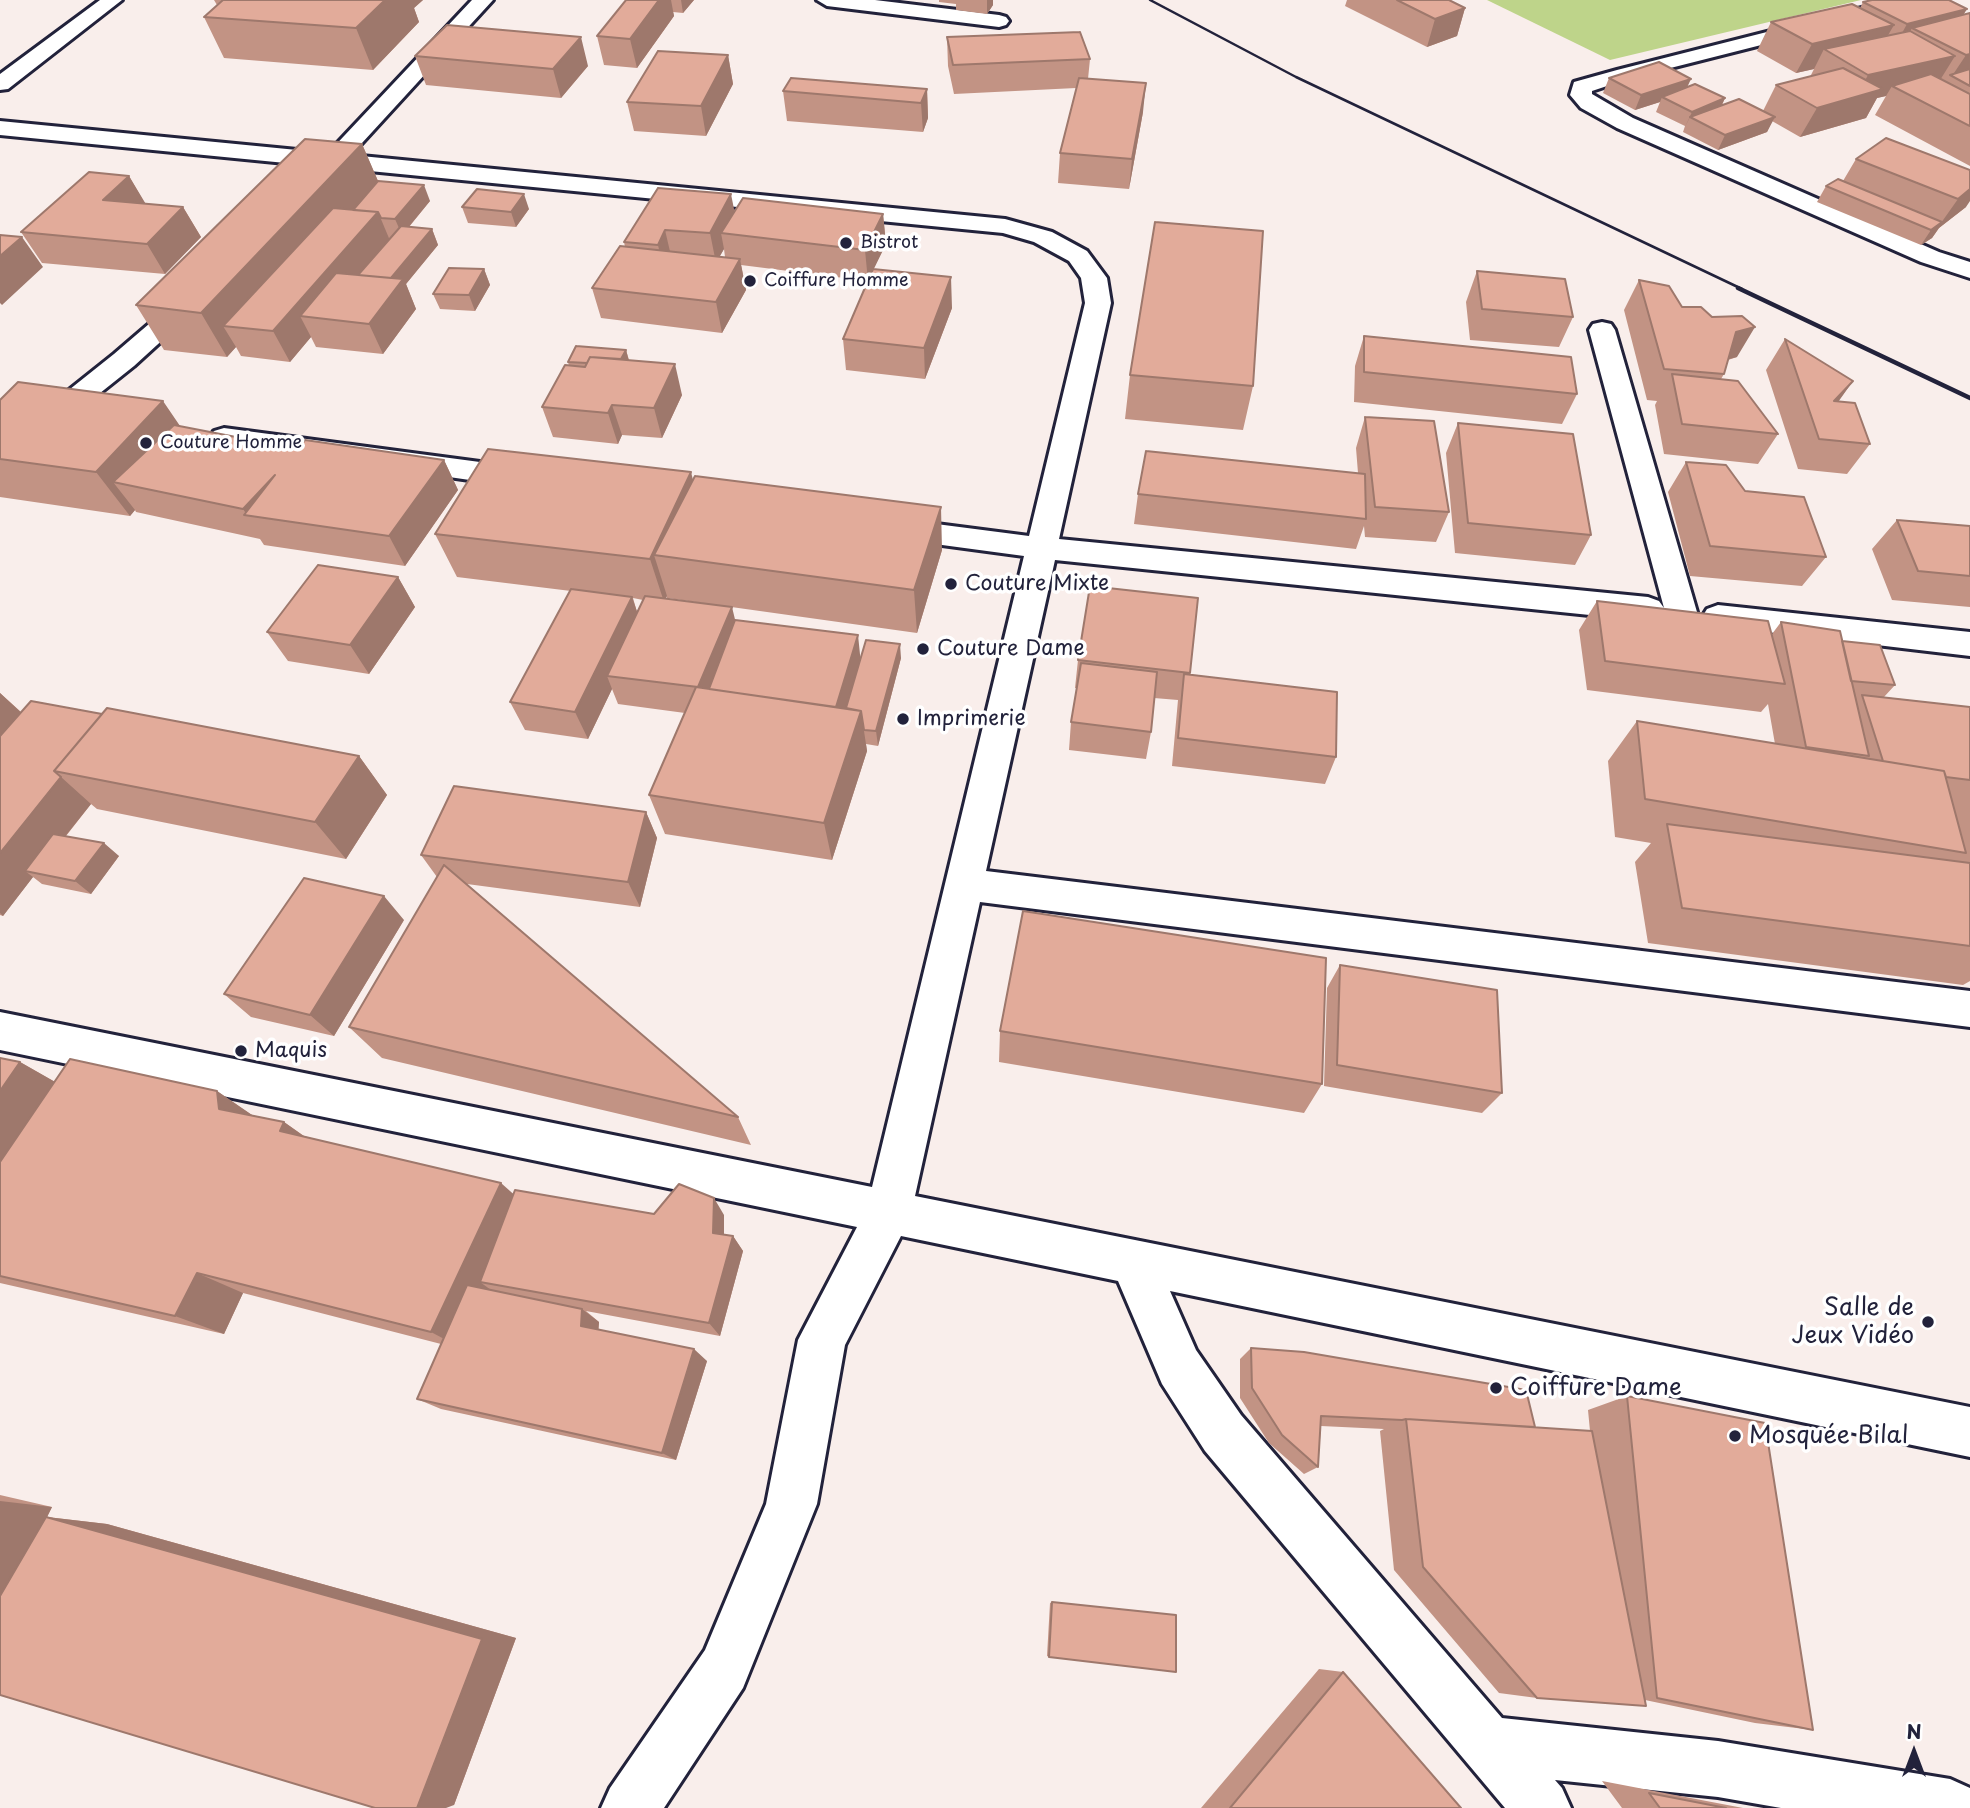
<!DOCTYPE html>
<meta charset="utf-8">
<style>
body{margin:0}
#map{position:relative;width:1970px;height:1808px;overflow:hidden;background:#f9eeeb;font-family:"Playpen Sans",sans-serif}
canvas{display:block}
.north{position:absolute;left:1879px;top:1717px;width:70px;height:70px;-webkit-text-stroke:5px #fff;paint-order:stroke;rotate:0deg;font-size:19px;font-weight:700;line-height:28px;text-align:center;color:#22223b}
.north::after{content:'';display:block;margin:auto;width:24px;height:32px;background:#22223b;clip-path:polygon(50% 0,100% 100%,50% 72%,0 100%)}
</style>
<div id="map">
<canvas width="1970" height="1808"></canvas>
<div class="north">N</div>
</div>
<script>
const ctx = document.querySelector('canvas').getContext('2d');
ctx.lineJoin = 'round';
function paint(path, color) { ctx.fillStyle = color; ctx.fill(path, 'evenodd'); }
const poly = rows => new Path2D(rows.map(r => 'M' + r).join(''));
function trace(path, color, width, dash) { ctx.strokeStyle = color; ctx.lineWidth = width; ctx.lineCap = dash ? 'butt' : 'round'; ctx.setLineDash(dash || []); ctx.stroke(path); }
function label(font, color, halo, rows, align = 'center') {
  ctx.font = font + ' "Playpen Sans",sans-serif'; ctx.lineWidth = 7; ctx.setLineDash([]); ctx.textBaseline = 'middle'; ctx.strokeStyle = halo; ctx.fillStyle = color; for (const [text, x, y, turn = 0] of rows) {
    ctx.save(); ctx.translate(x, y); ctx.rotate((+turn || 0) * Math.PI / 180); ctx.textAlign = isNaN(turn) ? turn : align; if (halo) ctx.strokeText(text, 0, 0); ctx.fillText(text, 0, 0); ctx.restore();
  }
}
paint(poly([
 [1487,0,1861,0,1610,60]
]), '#bed48a');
const street = poly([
 [100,0,122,0,8,89,0,90,0,74,100,0],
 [472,0,493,0,351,155,1005,219,1052,232,1087,251,1107,278,1111,303,1059,539,1648,597,1659,601,1664,608,1589,330,1593,324,1602,322,1611,324,1615,330,1697,612,1692,620,1681,624,1670,620,1664,609,1659,617,1648,621,1055,560,986,871,1970,991,1970,1027,980,902,915,1196,1970,1407,1970,1457,1170,1291,1196,1350,1241,1415,1502,1718,1718,1741,1950,1779,1970,1788,1970,1808,1781,1808,1718,1797,1555,1780,1562,1788,1571,1808,1505,1808,1205,1451,1162,1384,1118,1281,901,1236,845,1345,817,1504,743,1688,664,1808,601,1808,610,1788,705,1650,766,1504,798,1340,857,1227,0,1050,0,1012,872,1187,1024,556,890,538,879,535,875,528,879,521,890,518,1029,536,1085,303,1081,278,1069,261,1034,242,1003,233,339,168,328,180,320,182,312,180,308,175,316,166,0,135,0,121,328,153,472,0],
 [817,0,875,0,999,15,1006,17,1009,21,1006,25,999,27,827,6,817,0],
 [1893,0,1926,0,1923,4,1631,78,1592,91,1592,94,1633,118,1939,252,1970,262,1970,278,1921,262,1617,128,1581,108,1570,95,1574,82,1617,70,1893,0],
 [194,290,203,293,207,298,203,303,134,366,65,421,10,474,0,476,0,451,45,409,114,354,185,293,194,290],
 [224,428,525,468,535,471,540,478,535,485,525,488,214,443,210,437,214,431,224,428],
 [1718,605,1970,632,1970,656,1707,625,1702,617,1707,609,1718,605]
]);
trace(street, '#22223b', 6);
paint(street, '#fff');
trace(poly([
 [1150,0,1296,77,1742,289]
]), '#22223b', 2.5);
trace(poly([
 [1738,288,1970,398]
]), '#22223b', 4.5);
paint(poly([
 [214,0,423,0,414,8,419,22,373,70,224,58,204,17,217,5],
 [626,0,694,0,683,13,673,12,674,16,637,68,604,65,597,36],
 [939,0,993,0,993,5,987,14,956,10,956,4,939,2],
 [1347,0,1449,0,1465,8,1457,36,1427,47,1345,6],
 [1863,2,1964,15,1970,13,1970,166,1875,115,1886,96,1877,98,1866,118,1800,137,1772,121,1767,132,1718,150,1683,132,1685,126,1656,112,1660,102,1635,110,1603,93,1609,78,1688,87,1725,98,1722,105,1763,111,1776,85,1810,77,1814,69,1796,73,1757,51,1771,22,1860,8],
 [947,37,1090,59,1088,79,1143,112,1129,189,1058,183,1060,153,1076,88,954,94,948,66],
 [728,55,733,84,706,136,634,131,627,102],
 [415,56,588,66,561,98,426,85],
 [927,89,928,118,923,132,787,121,783,91],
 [1886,138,1966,207,1939,228,1932,238,1921,245,1817,202,1826,186,1843,181,1856,159],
 [362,144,378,181,430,201,409,227,432,229,438,245,406,284,416,309,383,354,316,347,311,337,290,362,241,356,236,347,227,357,164,350,136,305],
 [129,176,145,204,183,207,201,237,165,274,42,263,21,232],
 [462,207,529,209,516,227,468,223],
 [734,211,883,214,886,244,873,269,952,308,925,379,846,370,843,339,873,270,868,281,741,265,746,290,722,333,601,318,592,288,625,247,624,242],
 [724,249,725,257,719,257],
 [484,269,490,285,475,311,440,309,433,294],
 [1477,271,1573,317,1559,347,1470,340,1466,302],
 [1639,280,1682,307,1737,357,1728,360,1724,374,1721,379,1778,434,1758,464,1664,454,1655,405,1657,401,1647,400,1624,310],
 [1364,336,1577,394,1562,424,1354,402,1355,366],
 [1785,339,1853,381,1838,401,1870,444,1847,474,1798,469,1766,370],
 [626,350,629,360,682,395,662,438,622,435,618,444,553,437,542,407,569,366,568,362],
 [1130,375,1253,386,1243,430,1125,419],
 [0,400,180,426,298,449,444,460,458,490,405,566,264,545,260,539,136,512,135,510,130,516,0,497],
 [1365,417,1449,512,1436,542,1365,537,1364,526,1356,549,1134,524,1138,494,1358,473,1356,448],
 [1458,423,1591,535,1575,565,1455,553,1446,453],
 [1686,462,1745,491,1826,557,1802,586,1690,576,1668,492],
 [693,479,942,550,917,633,667,598,667,596,666,598,861,658,901,658,878,746,866,744,867,751,832,860,665,834,649,795,685,713,618,704,612,689,588,739,525,730,510,702,571,591,457,577,435,534],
 [633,598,643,600,637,612],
 [1897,520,1970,526,1970,607,1892,600,1872,549],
 [398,577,415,607,369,674,288,661,267,632],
 [1597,601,1772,634,1781,622,1842,641,1895,685,1884,697,1970,707,1970,981,1963,985,1648,943,1635,862,1651,843,1615,837,1608,761,1637,721,1775,744,1768,704,1761,712,1587,690,1579,630],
 [1078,660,1190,673,1190,675,1336,757,1325,784,1172,766,1178,700,1154,698,1151,732,1146,759,1069,750,1071,722,1077,688,1075,688],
 [0,693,21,712,102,714,359,756,387,795,346,859,97,809,91,804,66,836,119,856,91,894,42,884,33,877,3,916,0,915],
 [646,812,657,838,640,907,467,884,738,1117,751,1145,382,1058,349,1027,437,877,421,855],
 [404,920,334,1036,251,1017,224,994],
 [1340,965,1502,1093,1482,1113,1324,1086,1327,988],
 [1000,1031,1322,1084,1304,1113,999,1062],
 [0,1058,20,1062,55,1082,217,1091,253,1116,284,1122,304,1136,514,1194,654,1214,724,1215,724,1235,733,1236,743,1251,720,1336,586,1311,599,1322,598,1330,707,1361,676,1460,441,1409,417,1399,441,1344,243,1293,224,1334,0,1283],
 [1251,1348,1535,1427,1590,1431,1588,1410,1627,1396,1813,1730,1755,1723,1645,1700,1537,1698,1499,1693,1394,1570,1380,1431,1384,1429,1321,1426,1318,1467,1304,1474,1269,1443,1240,1398,1240,1359],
 [0,1495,52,1507,47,1517,107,1524,516,1638,454,1805,0,1695],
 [1052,1602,1049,1657,1047,1656,1050,1603],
 [1319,1669,1343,1672,1461,1808,1201,1808],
 [1602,1781,1743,1808,1622,1808]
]), '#c29384');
paint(poly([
 [385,0,423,0,414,8,419,22,373,70,356,28],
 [659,0,671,0,674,16,637,68,630,39],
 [681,0,694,0,683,13],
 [987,0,993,0,993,5,987,14],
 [1465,8,1457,36,1427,47,1435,19],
 [1967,9,1950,37,1912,28,1899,51,1891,53,1907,24],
 [1894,25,1877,54,1824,49,1814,69,1796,73,1812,44],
 [581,37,588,66,561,98,553,69],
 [1970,54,1970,77,1952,76,1966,55],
 [728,55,733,84,706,136,701,106],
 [1955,56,1937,85,1892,86,1886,96,1877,98,1866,118,1800,137,1817,108,1856,97,1868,75],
 [1691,79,1684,94,1662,97,1660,102,1635,110,1641,95],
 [1146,83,1143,112,1129,189,1132,159],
 [927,89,928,118,923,132,921,103],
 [1725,98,1718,113,1690,117,1685,127,1692,112],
 [1775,117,1767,132,1718,150,1725,135],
 [362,144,381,188,223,326,236,347,227,357,201,313],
 [129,176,147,206,103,200],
 [424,185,430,201,402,235,395,219],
 [1970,189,1970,201,1966,207,1939,228,1932,238,1921,245,1931,230,1941,223,1958,199],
 [524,194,529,209,516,227,511,212],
 [731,194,737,224,721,233,724,249,716,263,710,233],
 [183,207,201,237,165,274,147,244],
 [378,212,391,243,326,319,300,316,311,337,290,362,273,331],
 [883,214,886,244,868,281,865,250],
 [432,229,438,245,406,284,416,309,383,354,369,324,385,285],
 [665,230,672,260,665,276,658,245],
 [22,237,43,267,2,305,0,303,0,256],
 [740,259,746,290,722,333,716,302],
 [484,269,490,285,475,311,469,295],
 [951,277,952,308,925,379,924,348],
 [1755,327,1737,357,1718,362,1736,332],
 [626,350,630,365,618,366],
 [675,364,682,395,662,438,654,408],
 [1853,381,1831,412,1834,401],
 [163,401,193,445,113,482,135,510,130,516,96,472],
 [612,405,622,435,618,444,608,413],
 [444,460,458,490,405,566,389,536],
 [691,472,702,516,654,555,667,596,664,602,650,559],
 [275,475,247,515,243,509],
 [941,507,942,550,917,633,914,590],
 [398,577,415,607,369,674,350,645],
 [632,597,642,626,607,676,612,689,588,739,575,712],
 [732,607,739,636,716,693,698,687],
 [858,635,861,664,843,727,836,708],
 [900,644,901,658,878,746,876,731],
 [0,693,26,717,0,747],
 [861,711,867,751,832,860,824,823],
 [359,756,387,795,346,859,315,822],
 [61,777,91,804,36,873,25,871,33,877,3,916,0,913,0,853],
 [646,812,657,838,640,907,628,882],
 [104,843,119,856,91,894,75,881],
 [384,896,404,920,334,1036,310,1015],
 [20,1062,71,1091,0,1200,0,1091],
 [217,1091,258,1119,219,1109],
 [284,1122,322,1149,280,1131],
 [501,1183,528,1207,480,1282,491,1290,465,1350,431,1332],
 [714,1198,724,1215,724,1249,713,1233],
 [733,1236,743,1251,720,1336,709,1323],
 [197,1273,243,1293,224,1334,175,1316],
 [582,1309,599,1322,598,1338,581,1326],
 [694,1349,707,1361,676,1460,662,1453],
 [0,1501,52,1507,47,1517,107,1524,516,1638,454,1805,446,1808,417,1808,0,1601]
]), '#9e786c');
const building = poly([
 [223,0,385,0,356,28,204,17,223,0],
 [626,0,659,0,630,39,597,36,626,0],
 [1397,0,1449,0,1465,8,1435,19,1397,0],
 [1872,0,1949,0,1967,9,1907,24,1863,2,1872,0],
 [1852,4,1894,25,1812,44,1771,22,1852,4],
 [1970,13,1970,54,1966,55,1912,28,1970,13],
 [447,25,581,37,553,69,415,56,447,25],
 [1910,31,1955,56,1868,75,1824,49,1910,31],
 [1080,32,1090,59,953,65,947,37,1080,32],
 [658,51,728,55,701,106,627,102,658,51],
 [1659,62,1691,79,1641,95,1609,78,1659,62],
 [1843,68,1883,89,1817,108,1776,85,1843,68],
 [1970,69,1970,86,1950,75,1970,69],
 [1931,74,1970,94,1970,126,1892,86,1931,74],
 [791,78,927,89,921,103,783,91,791,78],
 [1079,78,1146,83,1132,159,1060,153,1079,78],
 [1695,84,1725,98,1692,112,1662,97,1695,84],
 [1739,99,1775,117,1725,135,1690,117,1739,99],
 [1886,138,1970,170,1970,189,1958,199,1856,159,1886,138],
 [305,139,362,144,201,313,136,305,305,139],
 [89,172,129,176,103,200,183,207,147,244,21,232,89,172],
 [1838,179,1942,222,1931,230,1826,186,1838,179],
 [378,181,424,185,395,219,381,218,378,212,353,210,378,181],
 [658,188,731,194,710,233,665,230,658,245,624,242,658,188],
 [477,189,524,194,511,212,462,207,477,189],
 [743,198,883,214,865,250,721,233,743,198],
 [333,208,378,212,273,331,223,326,333,208],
 [1155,222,1263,231,1253,386,1130,375,1155,222],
 [401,226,432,229,391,278,358,275,401,226],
 [0,235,22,237,0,256,0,235],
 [620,246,740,259,716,302,592,288,620,246],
 [449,268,484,269,469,295,433,294,449,268],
 [873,269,951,277,924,348,843,339,873,269],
 [1477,271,1565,279,1573,317,1482,309,1477,271],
 [336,273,403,279,369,324,300,316,336,273],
 [1639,280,1669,286,1682,307,1701,307,1712,317,1742,316,1755,327,1736,332,1724,374,1664,369,1639,280],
 [1364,336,1571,357,1577,394,1364,372,1364,336],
 [1785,339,1853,381,1834,401,1855,403,1870,444,1819,439,1785,339],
 [576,346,626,350,621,359,590,357,587,363,568,362,576,346],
 [590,357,675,364,654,408,612,405,608,413,542,407,565,365,585,367,590,357],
 [1672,374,1738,381,1778,434,1682,424,1672,374],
 [18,382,163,401,96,472,0,459,0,400,18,382],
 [1365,417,1434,421,1449,512,1375,507,1365,417],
 [1458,423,1573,434,1591,535,1468,523,1458,423],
 [174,425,298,449,305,440,444,460,389,536,244,515,275,475,243,509,113,482,174,425],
 [488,449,691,472,650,559,435,534,488,449],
 [1146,451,1365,474,1366,519,1138,494,1146,451],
 [1686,462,1726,465,1745,491,1804,497,1826,557,1710,546,1686,462],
 [695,476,941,507,914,590,654,555,695,476],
 [1897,520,1970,526,1970,576,1918,571,1897,520],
 [318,565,398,577,350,645,267,632,318,565],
 [1090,586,1198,598,1190,673,1078,660,1090,586],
 [571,589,632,597,575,712,510,702,571,589],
 [645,596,732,607,698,687,607,676,645,596],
 [1597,601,1768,621,1785,684,1605,661,1597,601],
 [735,620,858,635,836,707,709,689,735,620],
 [1781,622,1840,631,1869,756,1806,747,1781,622],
 [866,640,900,644,876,731,864,730,861,711,846,708,866,640],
 [1842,641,1880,645,1895,685,1851,681,1842,641],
 [1081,663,1157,672,1151,732,1071,722,1081,663],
 [1184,674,1337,692,1336,757,1178,738,1184,674],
 [696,687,861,711,824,823,649,795,696,687],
 [1862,695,1970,707,1970,780,1946,777,1944,771,1883,761,1862,695],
 [31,701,102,714,54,771,61,777,0,853,0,736,31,701],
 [107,708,359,756,315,822,54,771,107,708],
 [1637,721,1944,771,1966,853,1645,799,1637,721],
 [454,786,646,812,628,882,421,855,454,786],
 [1667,824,1970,863,1970,946,1682,908,1667,824],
 [53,834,104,843,75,881,25,871,53,834],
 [444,865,738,1117,349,1027,444,865],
 [304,878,384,896,310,1015,224,994,304,878],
 [1023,911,1326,958,1322,1084,1000,1031,1023,911],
 [1340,965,1497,990,1502,1093,1337,1065,1340,965],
 [0,1058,20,1062,0,1091,0,1058],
 [70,1059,217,1091,219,1109,284,1122,280,1131,501,1183,431,1332,197,1273,175,1316,0,1276,0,1162,70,1059],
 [679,1184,714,1198,713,1233,733,1236,709,1323,480,1282,515,1190,654,1214,679,1184],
 [467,1285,582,1309,581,1326,694,1349,662,1453,417,1399,467,1285],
 [1251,1348,1304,1352,1526,1390,1535,1427,1406,1419,1402,1420,1321,1416,1318,1467,1282,1435,1252,1388,1251,1348],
 [1627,1396,1765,1423,1813,1730,1657,1698,1627,1396],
 [1406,1419,1592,1431,1646,1706,1537,1698,1423,1567,1406,1419],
 [46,1517,482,1639,417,1808,375,1808,0,1695,0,1596,46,1517],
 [1052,1602,1176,1615,1176,1672,1049,1657,1052,1602],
 [1343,1672,1461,1808,1230,1808,1343,1672],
 [1649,1793,1726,1808,1660,1808,1649,1793]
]);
paint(building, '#e2ab9a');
trace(building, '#9e786c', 2);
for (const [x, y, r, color] of [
 [846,243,7,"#22223b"],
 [750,281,7,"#22223b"],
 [146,443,7,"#22223b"],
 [951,584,7,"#22223b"],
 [923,649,7,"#22223b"],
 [903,719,7,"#22223b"],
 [241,1051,7,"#22223b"],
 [1928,1322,7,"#22223b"],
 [1496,1388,7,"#22223b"],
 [1735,1436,7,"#22223b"]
]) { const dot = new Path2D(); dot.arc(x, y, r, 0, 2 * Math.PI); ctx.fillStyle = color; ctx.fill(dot); trace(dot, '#fff', 2.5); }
label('18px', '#22223b', '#fff', [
 ["Bistrot",860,243],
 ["Coiffure Homme",764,281],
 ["Couture Homme",160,443]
], 'left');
label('21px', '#22223b', '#fff', [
 ["Couture Mixte",965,584],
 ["Couture Dame",937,649],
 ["Imprimerie",917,719],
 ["Maquis",255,1051]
], 'left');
label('24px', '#22223b', '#fff', [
 ["Salle de",1914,1308,"right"],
 ["Jeux Vidéo",1914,1336,"right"],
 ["Coiffure Dame",1510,1388],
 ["Mosquée Bilal",1749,1436]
], 'left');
</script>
